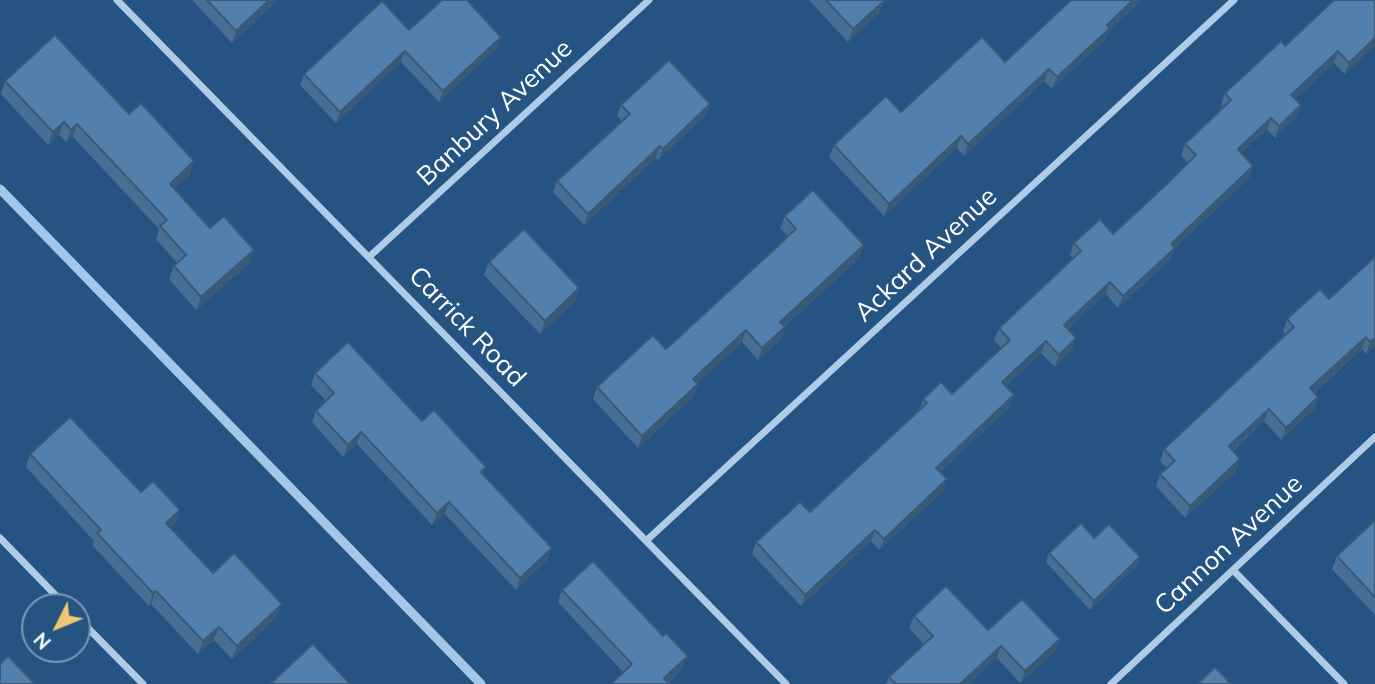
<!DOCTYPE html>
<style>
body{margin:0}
#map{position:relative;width:1375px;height:684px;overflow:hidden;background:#265482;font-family:Mulish,sans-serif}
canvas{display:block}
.north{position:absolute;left:21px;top:593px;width:70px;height:70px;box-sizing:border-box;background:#265482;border:2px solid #7d98b4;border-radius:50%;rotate:227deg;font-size:19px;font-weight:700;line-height:28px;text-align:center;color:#fff}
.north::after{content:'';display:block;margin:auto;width:24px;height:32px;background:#f0c573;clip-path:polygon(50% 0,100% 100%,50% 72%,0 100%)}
</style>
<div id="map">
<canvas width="1375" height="684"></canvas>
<div class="north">N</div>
</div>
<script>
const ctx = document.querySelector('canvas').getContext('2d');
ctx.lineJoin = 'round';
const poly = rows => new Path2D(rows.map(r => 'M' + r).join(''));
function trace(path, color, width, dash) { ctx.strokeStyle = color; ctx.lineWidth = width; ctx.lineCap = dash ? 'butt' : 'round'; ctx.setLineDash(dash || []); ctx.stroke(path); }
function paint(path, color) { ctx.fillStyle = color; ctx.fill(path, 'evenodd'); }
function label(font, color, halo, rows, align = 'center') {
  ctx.font = font + ' Mulish,sans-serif'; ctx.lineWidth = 6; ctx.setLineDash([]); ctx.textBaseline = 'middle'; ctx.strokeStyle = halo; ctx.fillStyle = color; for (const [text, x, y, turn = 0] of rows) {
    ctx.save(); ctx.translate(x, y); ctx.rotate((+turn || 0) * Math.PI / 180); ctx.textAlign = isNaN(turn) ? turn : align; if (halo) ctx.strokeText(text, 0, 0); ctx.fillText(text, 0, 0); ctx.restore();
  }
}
trace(poly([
 [0,189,481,684]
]), '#a3c7e8', 9);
trace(poly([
 [117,0,786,684],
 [369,257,649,0],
 [0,538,67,607],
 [647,540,1234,0],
 [1233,570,1344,684],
 [77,617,143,684],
 [1111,684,1375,437]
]), '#aecbe7', 7);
paint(poly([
 [192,0,278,0,232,43],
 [809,0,884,0,879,13,848,42],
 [1071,0,1142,0,1109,31,1105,40,1052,89,1044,81,964,156,957,148,884,216,829,157,834,145,1005,62],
 [1375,0,1345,74,1334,63,1295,99,1297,117,1275,138,1267,129,1241,153,1253,166,1249,178,1174,249,1170,260,1118,308,1106,294,1068,329,1072,350,1055,367,1041,353,1006,386,1014,395,1010,407,940,472,947,479,943,491,879,550,871,541,801,606,752,554,756,542,810,512,919,411,923,399,952,394,1001,348,994,340,999,328,1073,259,1070,255,1074,243,1113,234,1188,163,1181,155,1185,144,1223,107,1221,105,1225,93,1285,46],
 [409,30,497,48,439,102,401,62,336,123,300,85,304,74],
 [5,81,129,114,190,174,174,188,210,228,250,263,196,310,169,279,174,266,177,263,156,239,159,229,73,137,66,142,59,135,48,145,1,94],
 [710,104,706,115,658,160,656,158,584,225,553,192,557,181,622,121,617,116,621,105],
 [785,216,860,257,784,327,785,327,781,339,758,360,742,342,697,383,694,396,638,448,593,399,597,387,666,349,766,257,788,236,780,228],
 [489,262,579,288,575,301,540,334,484,275],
 [1320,289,1375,346,1366,354,1362,349,1314,393,1318,397,1314,409,1281,440,1264,421,1233,451,1236,471,1185,518,1156,486,1160,474,1167,468,1160,461,1164,449,1285,334,1283,331,1287,319],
 [315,373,422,421,483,475,547,560,516,590,445,514,432,525,357,444,343,457,312,422,316,411,326,401,311,385],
 [30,454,141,492,180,510,175,523,170,528,213,573,277,617,232,659,214,640,198,654,151,604,149,606,93,546,94,541,26,467],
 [1375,520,1375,615,1332,569,1337,556],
 [1049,553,1140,557,1137,566,1090,610,1046,562],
 [562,590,683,668,668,683,669,684,612,684,623,672,558,602],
 [914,616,988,630,1060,639,1055,651,1020,683,997,658,969,684,886,684,889,677,924,644,909,628]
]), '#476e94');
paint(poly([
 [269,0,278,0,232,43,236,31],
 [1133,0,1142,0,1109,31,1105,40,1052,89,1057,77,1107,25],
 [884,1,879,13,848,42,853,29],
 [501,37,497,48,439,102,443,91],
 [1375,38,1375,46,1345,74,1349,63],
 [405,51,401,62,336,123,340,112],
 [1338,51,1334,63,1287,106,1291,95],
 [1049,69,1044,81,964,156,968,144],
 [710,104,706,115,658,160,663,149],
 [1301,105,1297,117,1275,138,1279,126],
 [1271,118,1267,129,1233,161,1238,149],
 [64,122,59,135,48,145,53,132],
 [77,124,73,137,66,142,71,130],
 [961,136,957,148,884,216,889,204],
 [660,146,656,158,584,225,588,214],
 [194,161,190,174,166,196,170,184],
 [1253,166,1249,178,1174,249,1170,260,1118,308,1123,296,1171,244],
 [864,245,860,257,776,334,780,322],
 [254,250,250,263,196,310,201,297],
 [1110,282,1106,294,1060,337,1064,325],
 [579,288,575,301,540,334,545,321],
 [785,327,781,339,758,360,762,348],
 [746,330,742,342,689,391,693,379],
 [1366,337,1362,349,1305,400,1310,388],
 [1076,338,1072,350,1055,367,1059,355],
 [1375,338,1375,346,1366,354,1370,342],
 [1046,341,1041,353,997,394,1002,382],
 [698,384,694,396,638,448,642,436],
 [1014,395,1010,407,932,480,936,468],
 [1318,397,1314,409,1281,440,1286,428],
 [1269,409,1264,421,1224,458,1229,446],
 [361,432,357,444,343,457,348,445],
 [1240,459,1236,471,1185,518,1190,506],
 [947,479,943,491,879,550,884,539],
 [449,502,445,514,432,525,437,513],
 [180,510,175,523,161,536,166,523],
 [875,530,871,541,801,606,805,595],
 [552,548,547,560,516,590,520,578],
 [1140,557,1137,566,1090,610,1094,601],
 [156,591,151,604,149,606,153,593],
 [282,604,277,617,232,659,237,646],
 [219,627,214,640,198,654,203,641],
 [1060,639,1055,651,1020,683,1025,671],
 [1001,646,997,658,969,684,960,684],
 [688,656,683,668,666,684,664,678]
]), '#395a78');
const building = poly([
 [207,0,269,0,236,31,207,0],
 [442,0,467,0,501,37,443,91,405,51,340,112,304,74,382,1,409,30,442,0],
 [826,0,884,0,884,1,853,29,826,0],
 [1071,0,1133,0,1107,25,1110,28,1057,77,1049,69,968,144,961,136,889,204,834,145,886,96,901,112,982,37,1005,62,1071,0],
 [1334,0,1375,0,1375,38,1349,63,1338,51,1291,95,1301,105,1279,126,1271,118,1238,149,1253,166,1171,244,1175,248,1123,296,1110,282,1064,325,1076,338,1059,355,1046,341,1002,382,1014,395,936,468,947,479,884,539,875,530,805,595,756,542,800,502,810,512,927,403,923,399,941,382,952,394,1010,340,999,328,1081,251,1074,243,1100,219,1113,234,1168,183,1196,155,1185,144,1231,100,1225,93,1281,41,1285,46,1334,0],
 [55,35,129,114,141,103,194,161,170,184,210,228,224,216,254,250,201,297,174,266,186,255,160,226,167,220,77,124,71,130,64,122,53,132,5,81,55,35],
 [669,60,710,104,663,149,660,146,588,214,557,181,630,114,621,105,669,60],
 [813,190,864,245,780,322,785,327,762,348,746,330,693,379,698,384,642,436,597,387,653,335,666,349,766,257,796,229,785,216,813,190],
 [524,229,579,288,545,321,489,262,524,229],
 [1375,257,1375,338,1370,342,1366,337,1310,388,1318,397,1286,428,1269,409,1229,446,1240,459,1190,506,1160,474,1175,461,1164,449,1294,327,1287,319,1320,289,1329,299,1375,257],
 [348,342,422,421,434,410,486,467,481,472,552,548,520,578,449,502,437,513,361,432,348,445,316,411,334,393,315,373,348,342],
 [70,417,141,492,153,481,180,510,166,523,213,573,234,553,282,604,237,646,219,627,203,641,156,591,153,593,97,533,101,530,30,454,70,417],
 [1375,520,1375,597,1337,556,1375,520],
 [1081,523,1094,538,1109,524,1140,557,1094,601,1049,553,1081,523],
 [593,561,663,636,666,633,688,656,664,678,669,684,614,684,613,682,632,664,562,590,593,561],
 [946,586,988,630,1022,599,1060,639,1025,671,1001,646,960,684,896,684,889,677,933,636,914,616,946,586],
 [313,644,350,684,270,684,313,644],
 [8,656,35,684,0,684,0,664,8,656],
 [1215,667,1231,684,1198,684,1215,667]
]);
paint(building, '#5280ac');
trace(building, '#395a78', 2);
label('26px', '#fff', '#265482', [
 ["Banbury Avenue",495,113,-43],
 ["Ackard Avenue",926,255,-43],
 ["Carrick Road",467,327,46],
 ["Cannon Avenue",1229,545,-43]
]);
</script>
